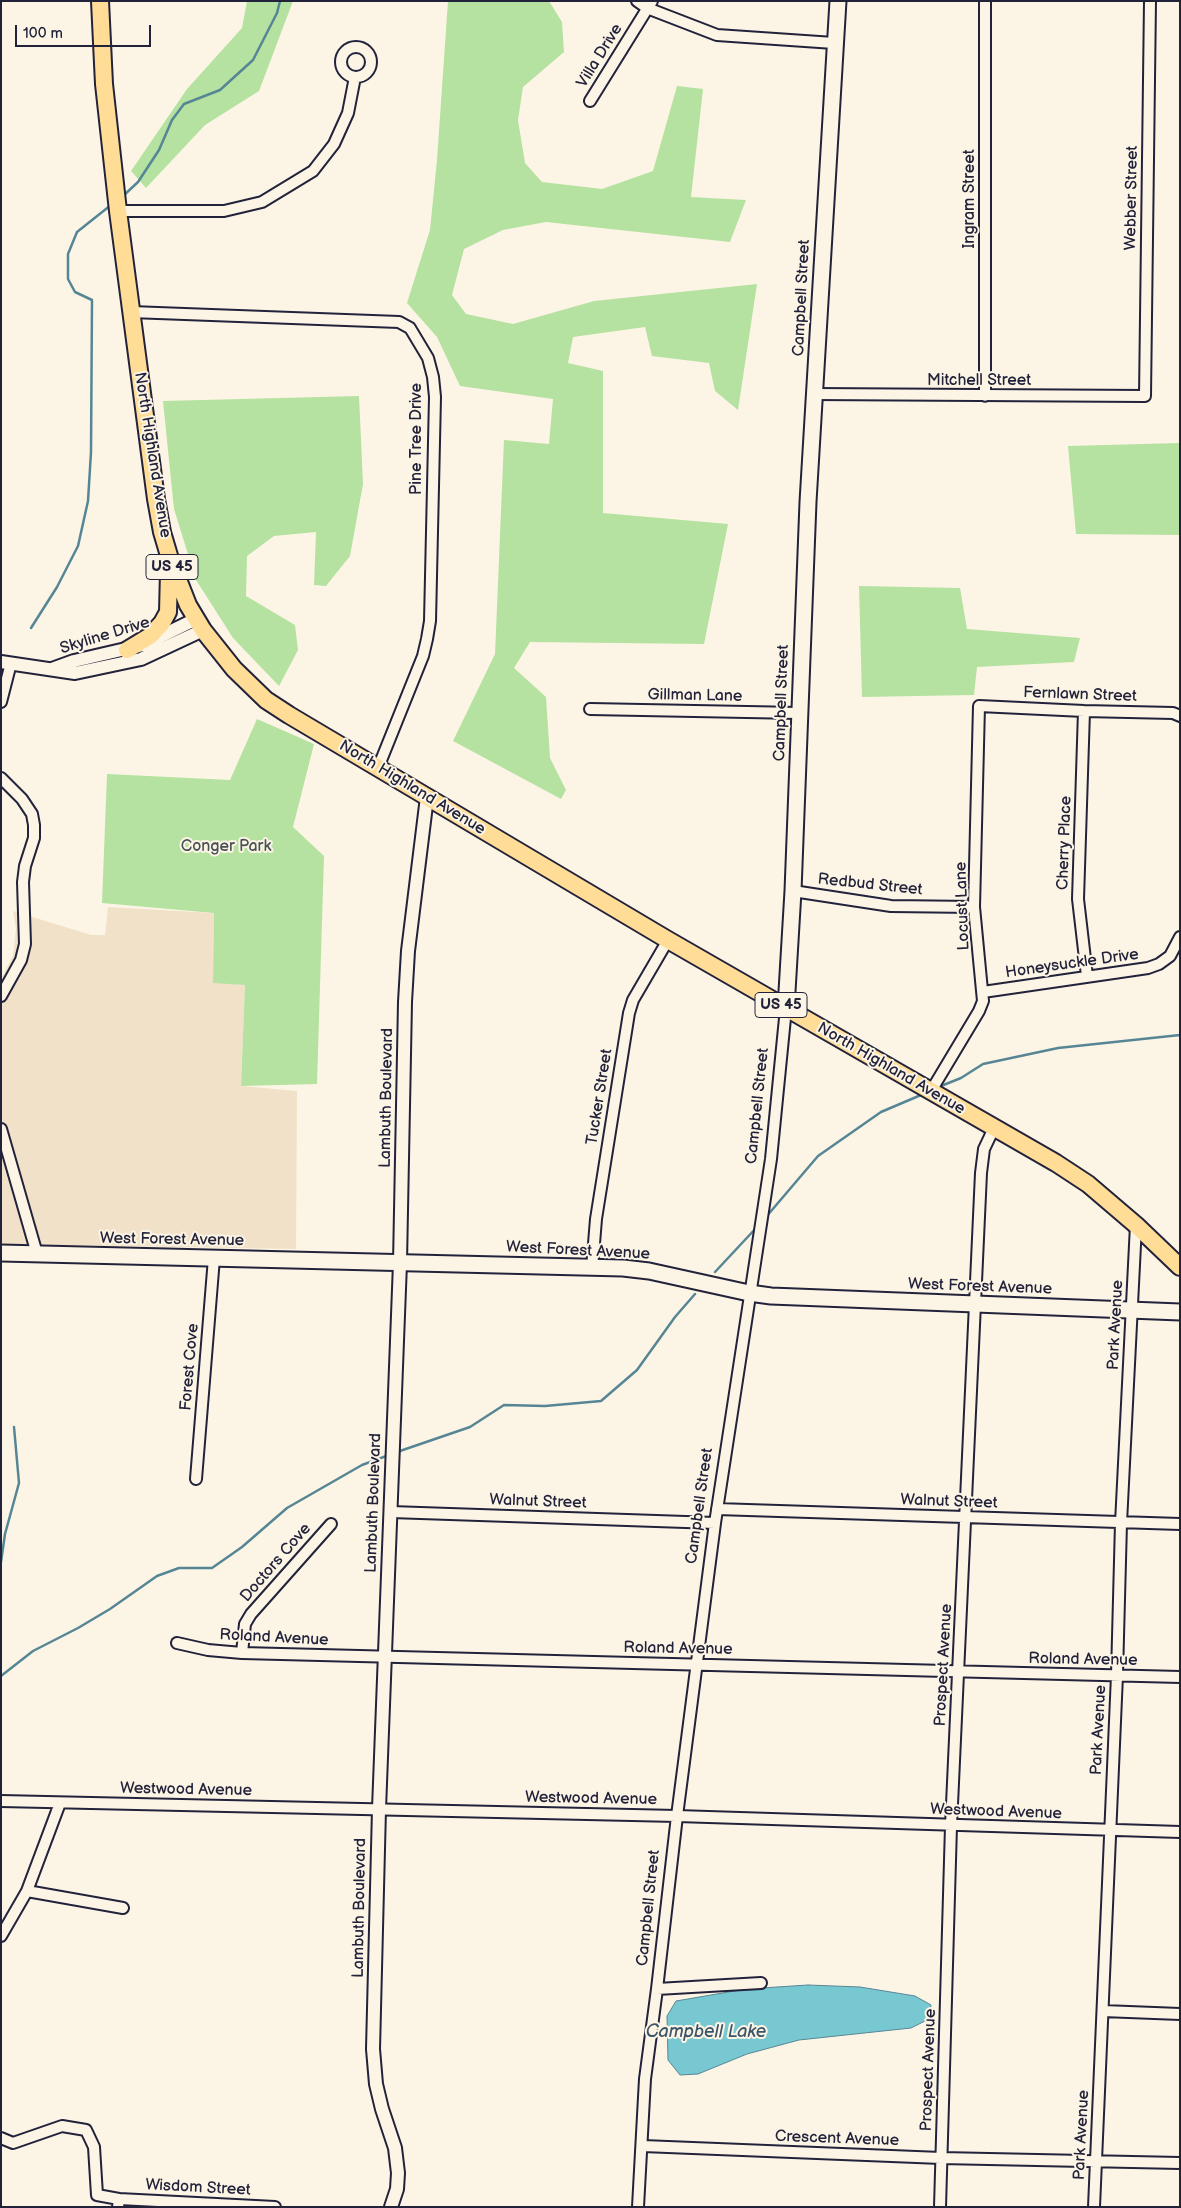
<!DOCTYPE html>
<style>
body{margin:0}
#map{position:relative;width:1181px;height:2208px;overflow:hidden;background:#fcf5e5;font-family:"Balsamiq Sans",sans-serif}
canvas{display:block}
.frame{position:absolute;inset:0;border:2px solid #22223b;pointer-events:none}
.scale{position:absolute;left:15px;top:25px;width:136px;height:22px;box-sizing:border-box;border:2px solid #22223b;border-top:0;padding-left:6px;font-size:15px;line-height:18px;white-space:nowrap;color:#22223b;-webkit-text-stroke:4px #fcf5e5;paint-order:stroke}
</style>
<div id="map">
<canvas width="1181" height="2208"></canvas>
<div class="frame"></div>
<div class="scale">100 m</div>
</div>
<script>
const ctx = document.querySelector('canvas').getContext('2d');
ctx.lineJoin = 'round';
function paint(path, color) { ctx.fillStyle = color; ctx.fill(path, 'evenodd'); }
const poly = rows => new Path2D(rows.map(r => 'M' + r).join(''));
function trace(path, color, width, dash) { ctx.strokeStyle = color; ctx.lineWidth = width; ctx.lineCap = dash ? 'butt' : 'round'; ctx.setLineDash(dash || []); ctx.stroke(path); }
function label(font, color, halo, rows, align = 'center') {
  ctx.font = font + ' "Balsamiq Sans",sans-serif'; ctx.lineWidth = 4; ctx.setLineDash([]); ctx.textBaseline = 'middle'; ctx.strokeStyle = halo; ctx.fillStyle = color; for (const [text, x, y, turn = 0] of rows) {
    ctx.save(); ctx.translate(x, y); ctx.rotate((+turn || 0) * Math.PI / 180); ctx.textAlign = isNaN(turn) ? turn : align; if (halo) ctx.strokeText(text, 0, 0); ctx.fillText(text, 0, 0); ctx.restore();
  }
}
paint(poly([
 [108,907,214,913,213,982,245,985,241,1086,297,1091,296,1249,1,1244,1,979,13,956,16,929,13,911,91,935,105,935]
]), '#f1e1c9');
paint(poly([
 [247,1,293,1,259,91,205,125,146,188,131,171,187,89,242,28],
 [448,1,549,1,562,22,564,52,523,87,518,120,525,163,542,182,602,189,653,171,677,86,703,89,691,197,746,200,730,242,546,222,503,230,464,249,452,295,466,314,513,324,594,301,757,284,738,410,715,391,709,363,652,356,645,327,573,337,568,363,603,371,603,513,728,524,704,644,530,642,514,668,546,697,550,758,566,790,561,799,453,741,495,654,504,440,549,444,553,399,460,386,437,337,407,303,430,230,437,160],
 [359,396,363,484,350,556,326,586,314,585,316,532,274,536,247,556,246,596,295,625,298,650,279,686,233,638,196,580,174,509,163,401],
 [1180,443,1180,535,1076,534,1068,446],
 [859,586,960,588,967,629,1080,638,1074,662,977,667,974,695,862,697],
 [257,719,314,744,293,827,324,856,317,1084,241,1086,245,985,213,983,214,913,102,903,107,774,230,780]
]), '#b5e2a0');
const water = poly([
 [808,1985,860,1987,915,1996,931,2005,929,2019,911,2028,799,2040,747,2054,698,2074,680,2075,668,2060,667,2016,676,2001,746,1989,808,1985]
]);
paint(water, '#78c8d1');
trace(water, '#568695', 1);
trace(poly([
 [122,197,138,182,159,150,172,120,184,104,220,90,253,60,277,13,280,1],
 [31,628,57,587,78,546,88,501,91,452,92,300,75,292,68,279,68,254,77,232,111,205],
 [941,1086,961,1078,983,1064,1058,1048,1180,1035],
 [766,1217,818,1156,881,1112,921,1095],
 [715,1272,757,1227],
 [397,1452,470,1427,504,1405,545,1406,601,1401,637,1370,675,1317,695,1294],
 [1,1562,5,1534,19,1483,14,1427],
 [1,1676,33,1651,78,1628,110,1609,157,1576,179,1568,212,1568,242,1547,287,1508,362,1465,389,1455]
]), '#568695', 2.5);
const minor = poly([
 [637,1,647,8,717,35,834,43],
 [985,1,985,396],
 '341 62a15 15 0 1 1 30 0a15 15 0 1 1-30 0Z',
 [590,101,652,1],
 [118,211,224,211,262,202,313,171,334,144,348,113,355,77],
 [131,312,399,322,410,328,428,358,433,377,435,397,430,621,427,639,423,656,378,768],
 [813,394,1145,396,1150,1],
 [1,702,11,663],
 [590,709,799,713],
 [1084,711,1078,899,1087,976],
 [1,778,22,799,32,814,34,825,34,838,25,866,23,882,25,944,21,960,1,996],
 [793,891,891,906,974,907],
 [983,992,1148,968,1159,964,1170,956,1180,937],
 [931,1091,979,1011,983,1001,974,907,979,706,1084,711,1173,713,1180,716],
 [1,1129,37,1254],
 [592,1268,596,1219,629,1013,633,1000,668,940],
 [196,1479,214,1258],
 [717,1509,1180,1524],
 [391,1512,715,1523],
 [177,1643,208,1650,242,1653,1180,1677],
 [242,1653,245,1624,251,1614,331,1524],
 [1,1801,677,1816,1180,1832],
 [27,1891,123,1908],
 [1,1936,27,1891,60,1803],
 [657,1989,761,1983],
 [1103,2011,1180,2014],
 [1,2138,13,2143,62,2126,86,2130,94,2147,97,2195,119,2199,118,2207],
 [643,2146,941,2158,1180,2163],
 [119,2199,275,2207],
 [638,2207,645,2079,657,1989,677,1816,715,1523,771,1159,786,1008],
 [940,2207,951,1826,981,1173,984,1149,994,1128],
 [1094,2207,1117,1675,1121,1523,1136,1225]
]);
const tertiary = poly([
 [1,662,75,673,141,659,203,630],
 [52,669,74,661,143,645,196,619],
 [391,2207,397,2189,398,2173,395,2148,382,2109,376,2084,373,2049,379,1809,400,1263,405,1002,408,951,427,797]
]);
const secondary = poly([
 [786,1008,793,891,808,502,838,1],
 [1,1253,623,1268,649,1271,749,1293,771,1296,1180,1312]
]);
const primary = poly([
 [100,1,104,84,118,211,156,499,162,532,170,559,188,605,203,630,234,669,266,700,289,715,668,940,1056,1163,1088,1184,1136,1225,1180,1267],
 [127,650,150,636,162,623,168,612,169,572]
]);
trace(minor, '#22223b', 14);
trace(tertiary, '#22223b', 16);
trace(secondary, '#22223b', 19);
trace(primary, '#22223b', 20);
trace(minor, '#fcf5e5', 10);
trace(tertiary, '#fcf5e5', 12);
trace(secondary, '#fcf5e5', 15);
trace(primary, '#ffdd96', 16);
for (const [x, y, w] of [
 [172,567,52],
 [781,1005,52]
]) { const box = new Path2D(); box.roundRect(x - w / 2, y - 12.5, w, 25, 4); ctx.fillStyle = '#fcf5e5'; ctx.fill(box); trace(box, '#22223b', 1); }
label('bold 15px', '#22223b', null, [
 ["US 45",172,567],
 ["US 45",781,1005]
]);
label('16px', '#22223b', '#fcf5e5', [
 ["Villa Drive",600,56,-58],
 ["Webber Street",1132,198,-89],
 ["Ingram Street",970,199,-90],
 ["Campbell Street",802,298,-87],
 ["Mitchell Street",979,381],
 ["Pine Tree Drive",417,439,-90],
 ["North Highland Avenue",152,455,81],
 ["Skyline Drive",105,636,-17],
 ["Fernlawn Street",1080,695,2],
 ["Gillman Lane",695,696,1],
 ["Campbell Street",782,703,-88],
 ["North Highland Avenue",412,788,31],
 ["Cherry Place",1065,843,-88],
 ["Redbud Street",870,885,6],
 ["Locust Lane",963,906,-92],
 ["Honeysuckle Drive",1072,964,-8],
 ["North Highland Avenue",891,1069,30],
 ["Tucker Street",600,1097,-81],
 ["Lambuth Boulevard",387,1098,-89],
 ["Campbell Street",758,1106,-84],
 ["West Forest Avenue",172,1240,1],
 ["West Forest Avenue",578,1251,3],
 ["West Forest Avenue",980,1287,2],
 ["Park Avenue",1116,1325,-87],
 ["Forest Cove",190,1367,-85],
 ["Walnut Street",538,1502,2],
 ["Walnut Street",949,1502,2],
 ["Lambuth Boulevard",374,1503,-88],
 ["Campbell Street",700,1506,-82],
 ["Doctors Cove",276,1563,-49],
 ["Roland Avenue",274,1638,3],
 ["Roland Avenue",678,1649,1],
 ["Roland Avenue",1083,1660,1],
 ["Prospect Avenue",944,1665,-87],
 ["Park Avenue",1099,1730,-87],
 ["Westwood Avenue",186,1790,1],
 ["Westwood Avenue",591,1799,1],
 ["Westwood Avenue",996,1812,2],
 ["Lambuth Boulevard",360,1908,-89],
 ["Campbell Street",649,1908,-84],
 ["Prospect Avenue",929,2070,-88],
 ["Park Avenue",1082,2135,-87],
 ["Crescent Avenue",837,2139,2],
 ["Wisdom Street",198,2188,3]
]);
label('16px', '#475254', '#fcf5e5', [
 ["Conger Park",226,847]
]);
label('italic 18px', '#3c5468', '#fcf5e5', [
 ["Campbell Lake",706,2032]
]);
</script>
